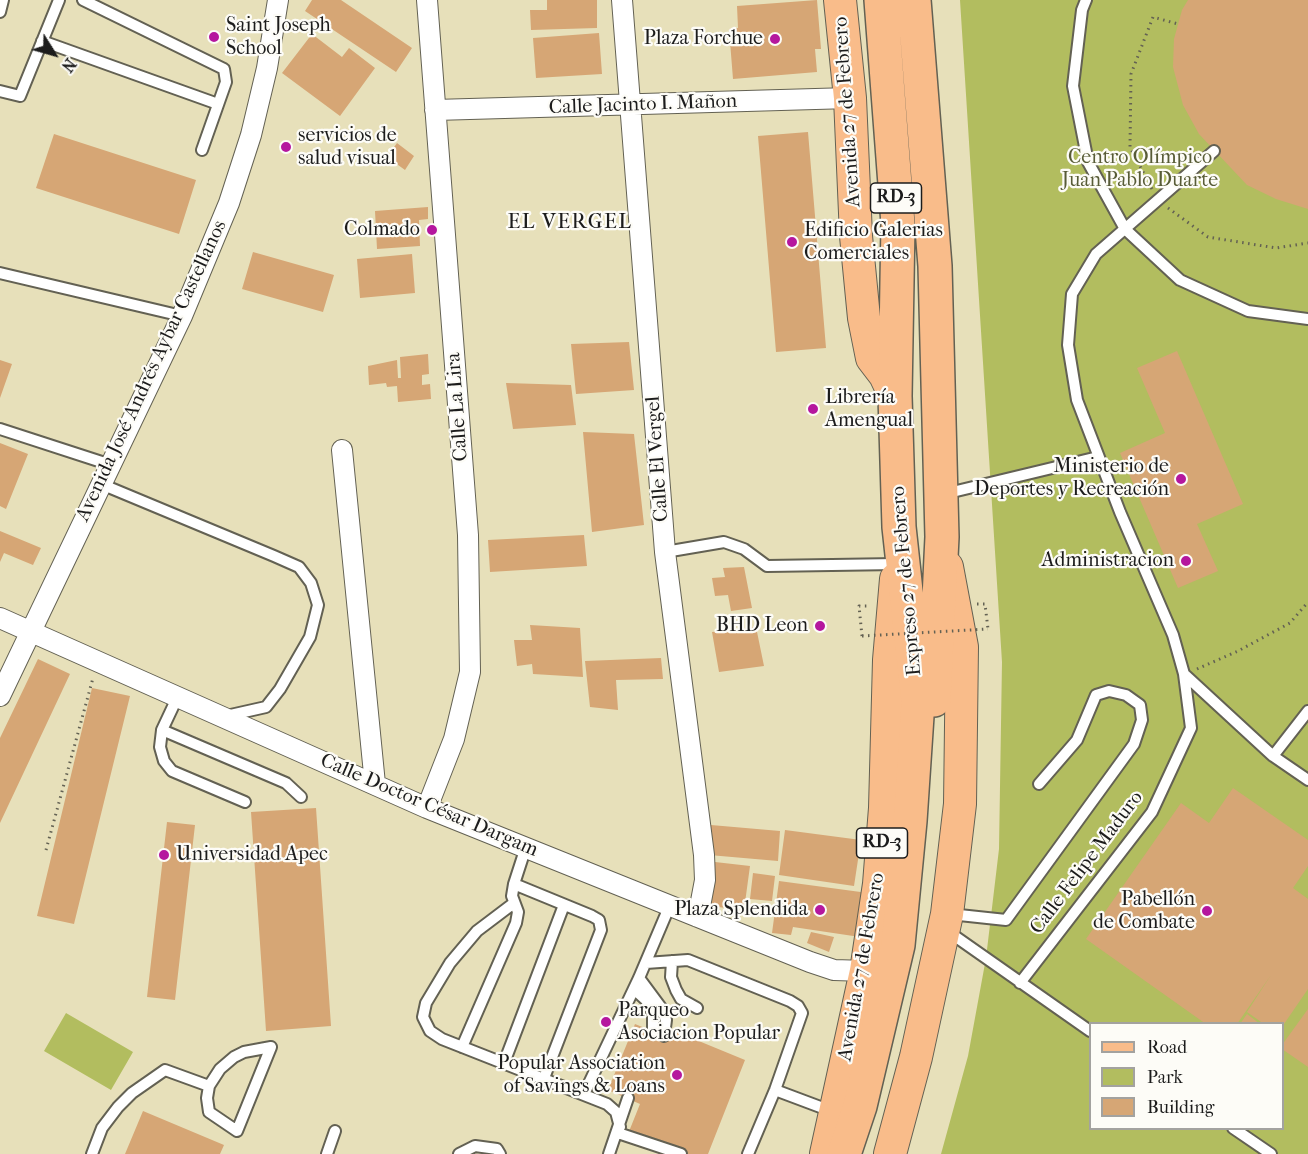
<!DOCTYPE html>
<meta charset="utf-8">
<style>
body{margin:0}
#map{position:relative;width:1308px;height:1154px;overflow:hidden;background:#e7e0ba;font-family:"IM FELL French Canon",serif}
canvas{display:block}
.legend{position:absolute;left:1089px;top:1022px;width:195px;height:108px;box-sizing:border-box;background:#fdfcf7;border:2px solid #a3a29f;margin:0;padding:8px 10px;list-style:none;font-size:18px;color:#1c1c1c}
.legend li{display:flex;align-items:center;gap:12px;height:30px}
.legend b{width:30px;border:2px solid #a3a29f}
.north{position:absolute;left:24px;top:24px;width:60px;height:60px;-webkit-text-stroke:4px #fdfcf7;paint-order:stroke;rotate:127deg;font-size:16px;font-weight:700;line-height:24px;text-align:center;color:#1c1c1c}
.north::after{content:'';display:block;margin:auto;width:21px;height:27px;background:#1c1c1c;clip-path:polygon(50% 0,100% 100%,50% 72%,0 100%)}
</style>
<div id="map">
<canvas width="1308" height="1154"></canvas>
<ul class="legend">
<li><b style="height:8px;background:#f9bc8a"></b>Road</li>
<li><b style="height:16px;background:#b2bd5f"></b>Park</li>
<li><b style="height:16px;background:#d6a675"></b>Building</li>
</ul>
<div class="north">N</div>
</div>
<script>
const ctx = document.querySelector('canvas').getContext('2d');
ctx.lineJoin = 'round';
function paint(path, color) { ctx.fillStyle = color; ctx.fill(path, 'evenodd'); }
const poly = rows => new Path2D(rows.map(r => 'M' + r).join(''));
function trace(path, color, width, dash) { ctx.strokeStyle = color; ctx.lineWidth = width; ctx.lineCap = dash ? 'butt' : 'round'; ctx.setLineDash(dash || []); ctx.stroke(path); }
function label(font, color, halo, rows, align = 'center') {
  ctx.font = font + ' "IM FELL French Canon",serif'; ctx.lineWidth = 4.5; ctx.setLineDash([]); ctx.textBaseline = 'middle'; ctx.strokeStyle = halo; ctx.fillStyle = color; for (const [text, x, y, turn = 0] of rows) {
    ctx.save(); ctx.translate(x, y); ctx.rotate((+turn || 0) * Math.PI / 180); ctx.textAlign = isNaN(turn) ? turn : align; if (halo) ctx.strokeText(text, 0, 0); ctx.fillText(text, 0, 0); ctx.restore();
  }
}
paint(poly([
 [960,0,1308,0,1308,1154,941,1154,968,1056,986,958,999,849,1002,662],
 [1090,1024,1282,1024,1282,1128,1090,1128],
 [66,1013,133,1052,111,1090,44,1051]
]), '#b2bd5f');
paint(poly([
 [312,0,341,0,412,48,396,72,305,11],
 [547,0,597,0,597,28,531,30,530,10,547,10],
 [817,0,821,49,815,49,817,72,733,79,729,29,738,28,737,6],
 [1188,0,1308,0,1308,209,1276,199,1247,185,1199,134,1183,105,1173,67,1174,39,1182,10],
 [599,33,602,74,536,78,533,38],
 [312,34,342,57,349,48,375,68,340,116,282,73],
 [808,132,826,348,776,352,758,136],
 [54,134,196,180,179,234,36,188],
 [397,143,414,156,405,170,387,157],
 [428,207,428,219,419,220,420,246,377,249,375,211],
 [253,252,334,275,323,312,242,289],
 [412,254,415,293,360,298,357,259],
 [629,342,634,390,576,394,571,344],
 [1177,351,1243,504,1197,524,1218,571,1178,588,1120,453,1165,433,1137,368],
 [428,354,429,374,422,375,422,385,430,384,431,399,398,402,397,386,387,387,386,383,369,385,368,366,397,360,398,378,401,378,400,357],
 [0,360,12,364,0,398],
 [506,383,571,385,576,425,513,429],
 [583,432,634,434,644,525,592,532],
 [0,443,28,454,6,509,0,506],
 [0,531,41,548,33,565,4,553,0,562],
 [584,535,587,566,490,572,488,540],
 [744,567,752,608,731,611,728,595,715,596,712,578,725,577,723,568],
 [530,625,580,628,583,677,533,674,532,664,517,666,514,640,532,640],
 [756,627,764,666,719,672,712,632],
 [661,658,663,679,616,680,618,710,590,707,585,661],
 [38,659,70,674,0,823,0,738],
 [92,688,130,696,74,924,37,916],
 [1233,788,1308,840,1308,866,1293,888,1308,899,1308,989,1284,1024,1264,1024,1247,1012,1271,975,1237,1024,1206,1024,1086,939,1181,803,1209,823],
 [316,808,331,1026,266,1031,251,812],
 [167,822,195,825,175,1000,147,997],
 [711,825,780,831,778,861,709,855],
 [785,830,861,840,854,886,779,875],
 [715,862,750,866,744,910,709,906],
 [753,873,775,876,772,901,750,899],
 [779,881,868,893,860,937,793,927,791,935,772,933],
 [811,932,834,937,829,952,807,943],
 [1308,1009,1308,1067,1282,1049,1282,1045],
 [1247,1014,1260,1024,1240,1024],
 [635,1024,669,1038,672,1030,745,1060,708,1154,685,1154,628,1134,640,1104,608,1090],
 [143,1111,224,1145,220,1154,125,1154]
]), '#d6a675');
const service = poly([
 [83,0,224,69,226,82,202,150],
 [1086,0,1082,10,1073,86,1088,162,1125,229,1180,280,1248,311,1308,319],
 [0,12,3,0],
 [42,41,218,104],
 [0,91,20,96,59,0],
 [0,273,182,316],
 [0,429,111,465],
 [101,484,274,556,299,567,311,583,318,605,310,637,280,689,266,707,226,716],
 [944,494,1098,457],
 [665,552,724,542,744,549,767,566,897,564],
 [1184,674,1273,756,1308,780],
 [178,696,162,730,160,747,164,761,172,771,245,802],
 [162,730,286,783,301,797],
 [1273,756,1308,711],
 [514,884,592,916,599,920,601,930,544,1078],
 [514,903,477,931,450,963,426,1003,423,1017,430,1031,442,1039,607,1104,616,1112,620,1127],
 [950,914,1006,920,1134,744,1142,720,1140,705,1126,695,1109,691,1096,695,1077,740,1039,784],
 [946,930,1090,1031],
 [672,961,671,977,676,990,681,999,697,1008],
 [646,963,688,960,790,1001,798,1006,802,1013,775,1090,748,1154],
 [639,978,662,1009,666,1020,664,1036],
 [1020,983,1152,812,1191,728,1184,674,1173,635,1120,512,1077,400,1068,345,1072,294,1096,254,1214,151],
 [634,989,646,1000,653,1014,653,1031],
 [271,1047,237,1131,209,1112,207,1098,209,1086,220,1069,234,1057,244,1052,271,1047],
 [462,1047,516,923,518,912,512,896,514,884,526,847],
 [504,1063,564,905],
 [775,1090,831,1111],
 [584,1094,639,978,670,905],
 [1233,1128,1271,1154],
 [618,1133,681,1154],
 [92,1154,102,1128,118,1107,132,1093,165,1070,209,1086],
 [327,1154,335,1131],
 [459,1154,475,1146,497,1149,500,1154],
 [609,1154,628,1098]
]);
const minor = poly([
 [622,0,665,552,704,855,705,880,698,917],
 [435,110,850,98],
 [342,450,375,784],
 [0,618,427,808,810,962,834,970,866,971],
 [0,696,182,316,229,203,251,135,267,68,278,0],
 [427,808,454,739,470,672,468,535,427,0]
]);
const primary = poly([
 [840,0,850,98,856,236,864,318,872,358,885,375,895,396],
 [826,1154,866,971,879,884,885,808,889,660,896,579],
 [890,1154,916,1057,947,914,960,804,962,647,947,567]
]);
const motorway = poly([
 [914,0,935,266,942,537,934,700],
 [844,1154,860,1106,898,945,910,821,918,701,899,527,895,396,898,224,881,0]
]);
trace(service, '#636153', 14);
trace(minor, '#636153', 22);
trace(primary, '#636153', 34);
trace(motorway, '#636153', 36);
trace(poly([
 [1152,189,1130,147,1131,74,1153,17,1178,24],
 [1168,208,1208,237,1276,248,1308,243],
 [977,604,985,604,988,629],
 [862,636,859,606,869,606],
 [1197,669,1238,651,1290,623,1308,602],
 [46,850,93,678]
]), '#636153', 3, [1.5, 4.5]);
trace(service, '#fff', 10);
trace(minor, '#fff', 20);
trace(primary, '#f9bc8a', 32);
trace(motorway, '#f9bc8a', 33);
trace(poly([
 [862,636,988,629]
]), '#636153', 3, [1.5, 4.5]);
for (const [x, y, r, color] of [
 [214,37,6,"#b5179e"],
 [775,39,6,"#b5179e"],
 [286,147,6,"#b5179e"],
 [432,230,6,"#b5179e"],
 [792,242,6,"#b5179e"],
 [813,409,6,"#b5179e"],
 [1181,479,6,"#b5179e"],
 [1186,561,6,"#b5179e"],
 [820,626,6,"#b5179e"],
 [164,855,6,"#b5179e"],
 [820,910,6,"#b5179e"],
 [1207,911,6,"#b5179e"],
 [606,1022,6,"#b5179e"],
 [677,1075,6,"#b5179e"]
]) { const dot = new Path2D(); dot.arc(x, y, r, 0, 2 * Math.PI); ctx.fillStyle = color; ctx.fill(dot); trace(dot, '#fdfcf7', 2); }
for (const [x, y, w] of [
 [896,198,51],
 [882,843,51]
]) { const box = new Path2D(); box.roundRect(x - w / 2, y - 15, w, 30, 4.5); ctx.fillStyle = '#fdfcf7'; ctx.fill(box); trace(box, '#1c1c1c', 1.5); }
label('bold 18px', '#1c1c1c', null, [
 ["RD-3",896,198],
 ["RD-3",882,843]
]);
label('20px', '#1c1c1c', '#fdfcf7', [
 ["Saint Joseph",226,26,"left"],
 ["School",226,49,"left"],
 ["Plaza Forchue",763,39],
 ["servicios de",298,136,"left"],
 ["salud visual",298,159,"left"],
 ["Colmado",420,230],
 ["Edificio Galerias",804,231,"left"],
 ["Comerciales",804,254,"left"],
 ["Librería",825,398,"left"],
 ["Amengual",825,421,"left"],
 ["Ministerio de",1169,467],
 ["Deportes y Recreación",1169,490],
 ["Administracion",1174,561],
 ["BHD Leon",808,626],
 ["Universidad Apec",176,855,"left"],
 ["Pabellón",1195,900],
 ["de Combate",1195,923],
 ["Plaza Splendida",808,910],
 ["Parqueo",618,1011,"left"],
 ["Asociacion Popular",618,1034,"left"],
 ["Popular Association",665,1064],
 ["of Savings & Loans",665,1087]
], 'right');
label('20px', '#1c1c1c', '#fdfcf7', [
 ["Calle Jacinto I. Mañon",643,105,-2],
 ["Avenida 27 de Febrero",848,112,-94],
 ["Avenida José Andrés Aybar Castellanos",152,371,-65],
 ["Calle La Lira",458,407,-94],
 ["Calle El Vergel",658,459,-94],
 ["Expreso 27 de Febrero",907,581,-95],
 ["Calle Doctor César Dargam",429,806,23],
 ["Calle Felipe Maduro",1087,863,-53],
 ["Avenida 27 de Febrero",862,967,-80]
]);
label('20px', '#585c37', '#fdfcf7', [
 ["Centro Olímpico",1140,158],
 ["Juan Pablo Duarte",1140,181]
]);
ctx.letterSpacing = '1.5px';
label('21px', '#1c1c1c', '#fdfcf7', [
 ["EL VERGEL",570,223]
]);
ctx.letterSpacing = '0px';
</script>
